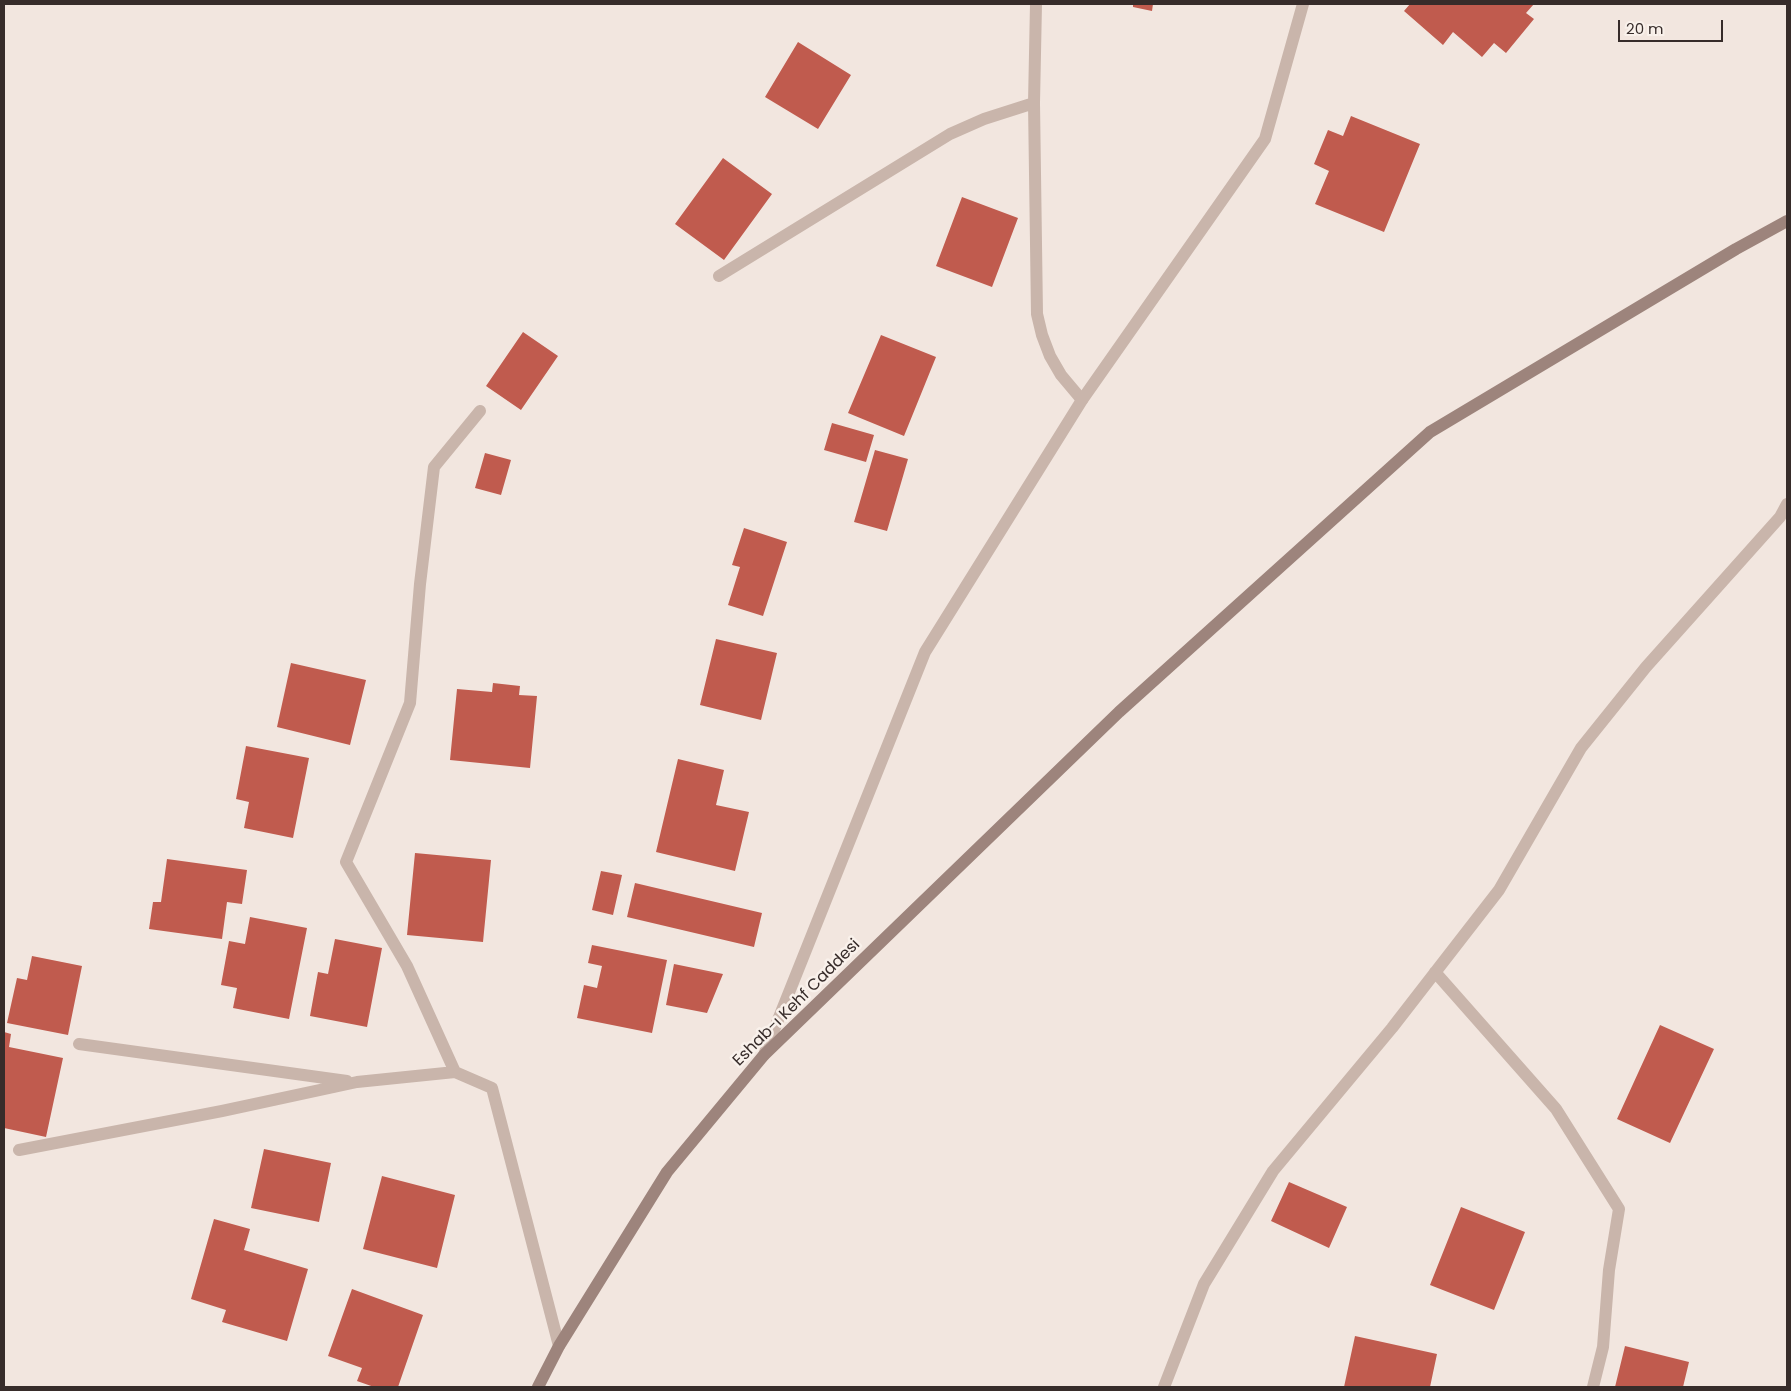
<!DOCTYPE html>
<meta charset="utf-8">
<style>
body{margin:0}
#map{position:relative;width:1791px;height:1391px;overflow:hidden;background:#f2e6df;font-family:Poppins,sans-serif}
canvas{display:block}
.frame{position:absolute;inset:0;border:5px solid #372c2a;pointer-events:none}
.scale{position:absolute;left:1618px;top:20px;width:105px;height:22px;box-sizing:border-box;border:2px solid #372c2a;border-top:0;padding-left:6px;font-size:15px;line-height:18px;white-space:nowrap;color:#372c2a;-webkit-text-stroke:4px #f9f1eb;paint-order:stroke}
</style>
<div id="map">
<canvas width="1791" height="1391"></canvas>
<div class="frame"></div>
<div class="scale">20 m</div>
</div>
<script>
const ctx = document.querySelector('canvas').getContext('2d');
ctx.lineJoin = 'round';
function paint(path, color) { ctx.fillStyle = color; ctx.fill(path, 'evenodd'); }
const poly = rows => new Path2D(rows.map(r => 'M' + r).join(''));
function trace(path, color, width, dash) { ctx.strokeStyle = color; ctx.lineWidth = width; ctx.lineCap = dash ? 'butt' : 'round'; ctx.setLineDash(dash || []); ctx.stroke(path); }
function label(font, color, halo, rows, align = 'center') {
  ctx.font = font + ' Poppins,sans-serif'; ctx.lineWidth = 5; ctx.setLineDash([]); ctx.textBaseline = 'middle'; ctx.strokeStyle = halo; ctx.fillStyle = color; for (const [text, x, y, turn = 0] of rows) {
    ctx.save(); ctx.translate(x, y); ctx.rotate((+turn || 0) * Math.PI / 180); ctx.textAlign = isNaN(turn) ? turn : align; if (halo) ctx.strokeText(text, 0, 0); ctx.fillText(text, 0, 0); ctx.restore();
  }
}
paint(poly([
 [1133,4,1153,4,1152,11,1133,7],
 [1410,4,1534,4,1526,13,1534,19,1506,53,1494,43,1482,57,1453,32,1443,45,1404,11],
 [798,42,851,75,818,129,765,97],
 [1351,116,1420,144,1384,232,1315,204,1329,171,1314,164,1328,130,1343,136],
 [723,158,772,194,724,260,675,224],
 [962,197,1018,218,992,287,936,266],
 [523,332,558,356,521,410,486,386],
 [881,335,936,357,904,436,848,413],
 [832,423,874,435,866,462,824,450],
 [875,450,908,459,887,531,854,522],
 [485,453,511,460,501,495,475,488],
 [744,528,787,542,763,616,728,605,740,567,732,565],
 [716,639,777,653,761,720,700,705],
 [291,663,366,680,350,745,277,727],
 [493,683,520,686,519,695,537,696,530,768,450,760,457,689,492,692],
 [246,746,309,758,293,838,244,828,249,802,236,799],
 [678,759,724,770,716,805,749,812,735,871,656,852],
 [415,853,491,860,483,942,407,935],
 [167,859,247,870,242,904,227,902,222,939,149,929,153,902,161,902],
 [601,871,622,875,613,915,592,910],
 [635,883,762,913,754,947,627,917],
 [250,917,307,928,289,1019,233,1008,237,988,221,985,229,941,245,944],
 [335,939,382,948,367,1027,310,1016,318,972,328,974],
 [592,945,667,960,652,1033,577,1018,584,985,597,988,602,966,588,963],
 [32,956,82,966,68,1035,7,1023,17,978,27,980],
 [674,964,723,974,707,1013,666,1005],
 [1660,1025,1714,1049,1670,1143,1617,1119],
 [4,1032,11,1034,9,1047,63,1058,46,1137,4,1128],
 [264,1149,331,1163,319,1222,251,1208],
 [382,1176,455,1195,437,1268,363,1249],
 [1289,1182,1347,1207,1329,1248,1271,1221],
 [1461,1207,1525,1232,1494,1310,1430,1285],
 [214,1219,250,1229,244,1250,308,1269,287,1341,222,1322,226,1310,191,1299],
 [352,1289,423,1315,398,1387,374,1387,357,1381,362,1368,328,1356],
 [1355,1336,1437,1354,1430,1387,1344,1387],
 [1625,1346,1689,1362,1683,1387,1615,1387]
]), '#c05b4e');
trace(poly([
 [1036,4,1034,103,1037,314,1042,335,1050,356,1061,375,1082,400],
 [719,276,950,134,984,119,1034,103]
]), '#c9b5ab', 12);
trace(poly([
 [1435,972,1556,1109,1619,1209,1609,1270,1603,1347,1593,1387],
 [79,1044,347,1081],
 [764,1055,925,652,1082,400,1265,139,1303,4],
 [455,1072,407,966,346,862,410,703,420,584,434,467,480,411],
 [19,1150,222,1111,357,1082,455,1072,492,1088,559,1346],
 [1164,1387,1204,1284,1273,1171,1392,1028,1499,890,1581,748,1646,667,1780,517,1787,504]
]), '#c9b5ab', 12);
trace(poly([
 [538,1387,559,1346,667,1172,764,1055,1119,712,1430,432,1736,249,1787,221]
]), '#9d847c', 12);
label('16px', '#372c2a', '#f9f1eb', [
 ["Eshab-ı Kehf Caddesi",797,1003,-45]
]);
</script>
